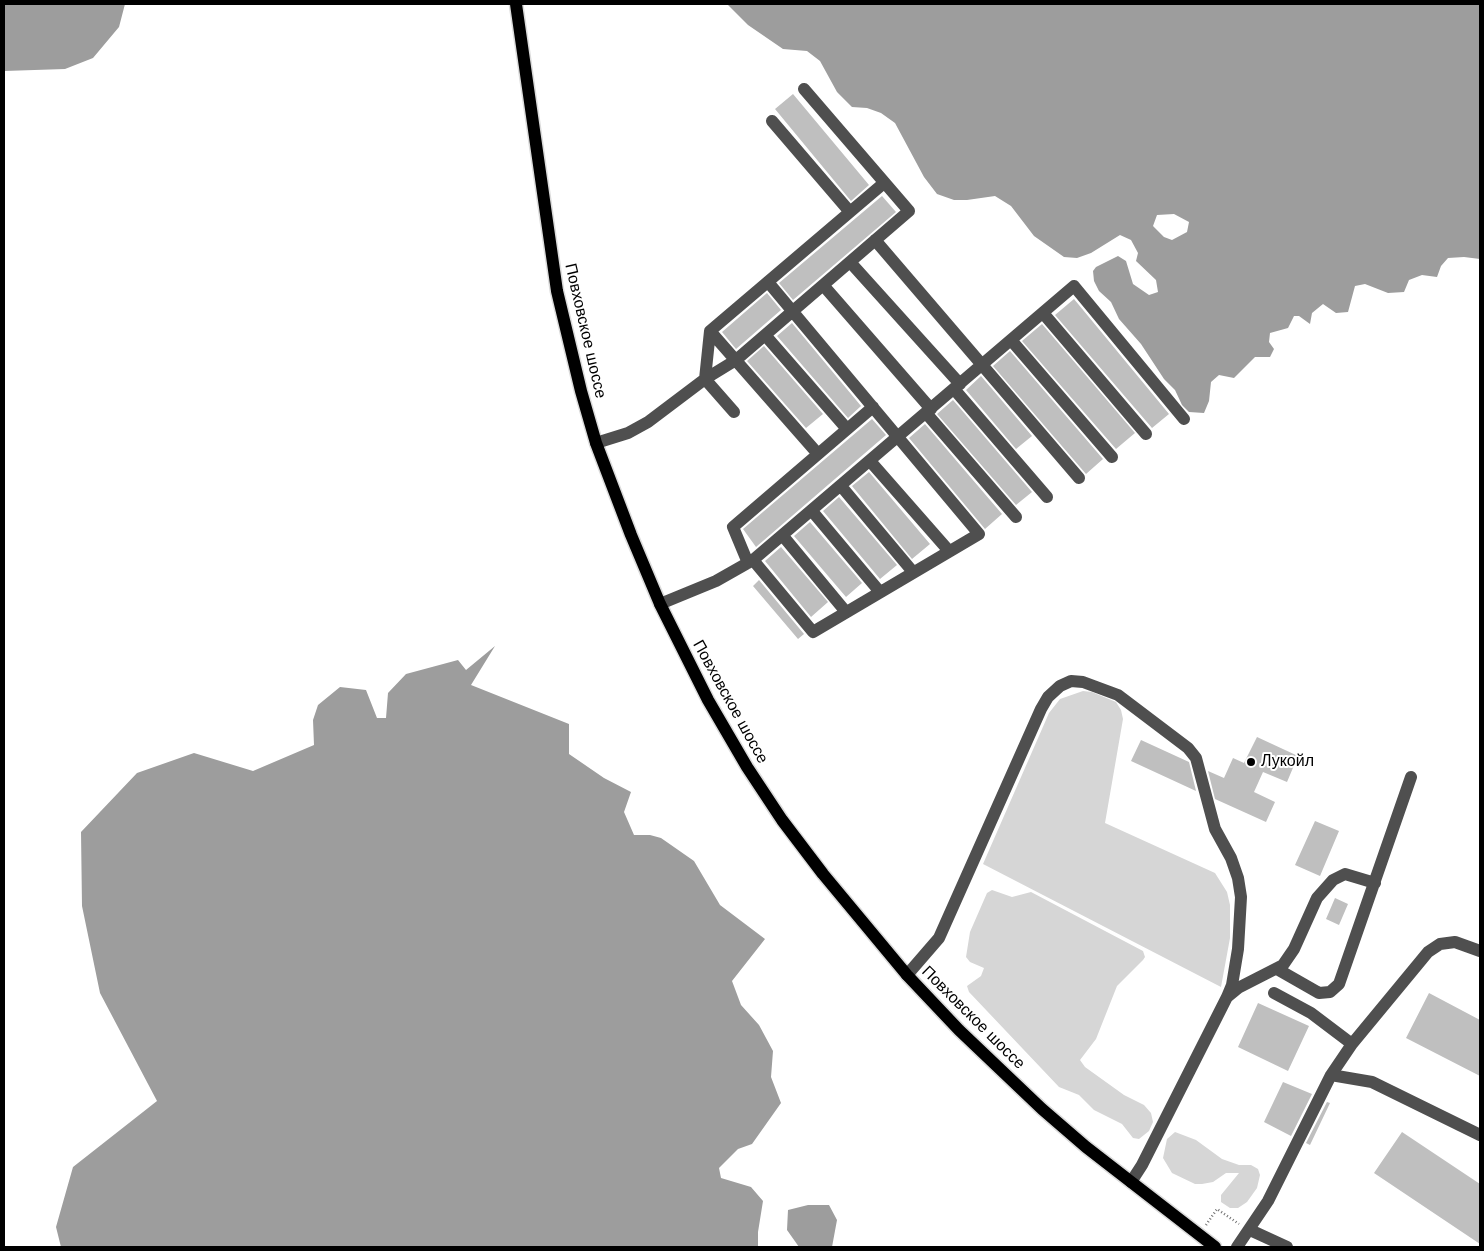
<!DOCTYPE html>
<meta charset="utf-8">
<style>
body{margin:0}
#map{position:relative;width:1484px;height:1251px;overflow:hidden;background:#fff;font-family:Helvetica,sans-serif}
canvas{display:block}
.frame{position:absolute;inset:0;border:5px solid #000;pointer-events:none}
</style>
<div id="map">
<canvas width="1484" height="1251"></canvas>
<div class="frame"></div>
</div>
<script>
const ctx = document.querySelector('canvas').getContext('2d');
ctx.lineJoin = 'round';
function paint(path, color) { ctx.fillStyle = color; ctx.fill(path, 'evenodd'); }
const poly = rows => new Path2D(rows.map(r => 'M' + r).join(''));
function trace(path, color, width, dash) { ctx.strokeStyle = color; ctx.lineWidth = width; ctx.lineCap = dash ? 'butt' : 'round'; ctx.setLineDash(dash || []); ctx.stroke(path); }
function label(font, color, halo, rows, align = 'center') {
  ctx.font = font + ' Helvetica,sans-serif'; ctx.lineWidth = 4; ctx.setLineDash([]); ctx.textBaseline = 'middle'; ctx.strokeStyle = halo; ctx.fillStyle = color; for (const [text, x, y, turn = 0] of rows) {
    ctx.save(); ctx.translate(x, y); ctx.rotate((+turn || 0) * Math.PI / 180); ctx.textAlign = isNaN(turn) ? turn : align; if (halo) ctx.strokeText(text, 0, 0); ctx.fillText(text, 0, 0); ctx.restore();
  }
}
paint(poly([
 [1083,691,1092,692,1116,702,1121,710,1123,719,1105,823,1215,873,1227,892,1230,905,1230,938,1221,987,983,864,1049,713,1060,699],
 [992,890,1012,897,1031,892,1143,951,1145,957,1143,960,1117,986,1096,1039,1080,1060,1085,1067,1124,1095,1144,1105,1151,1113,1153,1122,1149,1131,1139,1139,1133,1138,1122,1124,1094,1110,1079,1095,1059,1087,969,992,967,986,981,976,984,968,970,962,966,957,970,932,987,893],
 [1175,1132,1196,1140,1222,1159,1239,1165,1251,1165,1258,1169,1260,1175,1257,1188,1247,1202,1238,1208,1230,1208,1221,1202,1221,1195,1239,1173,1226,1173,1213,1182,1202,1184,1195,1184,1172,1173,1163,1158,1167,1139]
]), '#d6d6d6');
paint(poly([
 [4,4,125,4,119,27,93,58,65,69,4,71],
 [727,4,1480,4,1480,259,1464,257,1448,258,1441,266,1437,277,1422,275,1409,280,1404,292,1388,293,1365,284,1355,286,1348,312,1336,313,1323,304,1312,313,1310,324,1299,316,1294,316,1288,328,1270,333,1269,342,1274,349,1270,357,1255,357,1234,378,1219,375,1211,382,1209,401,1204,413,1189,412,1182,405,1175,390,1164,379,1141,344,1119,319,1111,302,1099,291,1094,281,1093,271,1096,267,1118,256,1126,261,1133,284,1149,295,1158,292,1156,280,1136,261,1138,253,1131,240,1120,235,1091,253,1077,258,1064,257,1034,236,1011,206,995,196,967,200,954,200,937,194,924,177,895,123,881,113,867,108,852,107,837,92,820,61,807,51,783,49,748,25],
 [1174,214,1189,222,1187,232,1172,240,1164,237,1153,226,1157,215],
 [495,646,471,685,569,724,569,754,604,778,631,792,624,812,634,835,650,835,661,838,694,861,720,905,765,939,732,981,741,1005,759,1025,773,1051,771,1077,781,1103,752,1144,738,1149,719,1168,721,1178,751,1187,763,1201,758,1232,758,1247,61,1247,56,1227,73,1167,157,1101,100,993,82,906,81,832,137,773,194,753,253,771,314,745,313,720,318,705,340,687,366,690,377,718,386,718,388,693,406,674,458,660,466,670],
 [808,1205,829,1205,837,1220,832,1247,799,1247,787,1230,788,1210]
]), '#9d9d9d');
paint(poly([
 [793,94,869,185,851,201,775,109],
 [882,196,896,212,793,300,779,283],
 [767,293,781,310,736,349,722,332],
 [1074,299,1169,414,1152,428,1055,315],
 [792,323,861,406,848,418,777,336],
 [1042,324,1135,433,1116,449,1022,341],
 [764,346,823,414,806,428,747,361],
 [1010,351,1103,459,1086,474,993,366],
 [981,376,1032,436,1016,449,966,390],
 [953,400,1032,492,1016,505,937,414],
 [872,419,886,435,756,547,743,529],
 [925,424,1002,514,985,529,909,438],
 [869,472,930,544,912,559,852,486],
 [839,497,897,565,880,579,823,511],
 [810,522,862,583,846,597,794,536],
 [781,547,828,602,811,617,765,561],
 [759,580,804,634,798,639,753,586],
 [1257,737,1298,756,1287,782,1263,772,1254,792,1275,802,1266,822,1215,799,1208,771,1224,778,1233,758,1244,763],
 [1141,740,1189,762,1196,791,1131,761],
 [1315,821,1339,831,1320,876,1295,865],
 [1335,898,1348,904,1339,925,1326,919],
 [1429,993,1480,1020,1480,1076,1406,1038],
 [1258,1003,1309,1026,1288,1071,1238,1047],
 [1283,1082,1312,1094,1291,1136,1264,1122],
 [1327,1102,1330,1103,1310,1145,1306,1143],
 [1402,1132,1480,1184,1480,1244,1374,1173]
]), '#bfbfbf');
const major = poly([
 [516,4,557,291,581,391,596,443,631,535,660,604,708,700,747,767,782,820,823,874,907,975,959,1030,1042,1109,1086,1147,1215,1247]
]);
trace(major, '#dbdbdb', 15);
trace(poly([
 [1206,1225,1217,1209,1239,1224]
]), '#717171', 2.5, [1, 2.5]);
trace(poly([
 [772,121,850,212],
 [875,240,1079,478],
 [850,262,960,384],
 [823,285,931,409],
 [1043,313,1146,434],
 [710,331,818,454],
 [765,335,847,429],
 [1011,340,1112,457],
 [954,389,1047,497],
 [734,412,705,379,710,331,884,183],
 [926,413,1016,517],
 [596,443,628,433,648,422,705,379,736,360,909,211,804,89],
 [870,461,949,551],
 [841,486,913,572],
 [812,511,880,592],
 [783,536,846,612],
 [753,560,813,632,979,534,768,282],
 [748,563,733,527,873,407],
 [660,604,716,581,753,560,1074,286,1184,419],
 [1277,969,1319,993,1330,992,1339,984,1411,777],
 [907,975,939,938,1041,709,1048,697,1060,686,1071,681,1083,682,1118,695,1188,748,1196,758,1215,829,1231,858,1238,878,1241,897,1238,949,1232,985,1227,997,1142,1165,1131,1182],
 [1274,993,1311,1013,1352,1044],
 [1227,997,1238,988,1283,965,1294,949,1317,898,1333,880,1345,874,1375,883],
 [1331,1075,1352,1044,1428,952,1440,944,1455,942,1480,951],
 [1250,1230,1287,1247],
 [1237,1247,1268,1201,1331,1075,1372,1082,1480,1135]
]), '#4f4f4f', 12);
trace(major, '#000', 12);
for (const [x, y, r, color] of [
 [1251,762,5,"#000"]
]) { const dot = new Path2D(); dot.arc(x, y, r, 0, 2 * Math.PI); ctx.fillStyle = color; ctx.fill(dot); trace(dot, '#fff', 2); }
label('16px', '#000', '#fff', [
 ["Повховское шоссе",585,331,77],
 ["Повховское шоссе",730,702,61],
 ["Повховское шоссе",973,1018,45]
]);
label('16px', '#000', '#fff', [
 ["Лукойл",1261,762]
], 'left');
</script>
